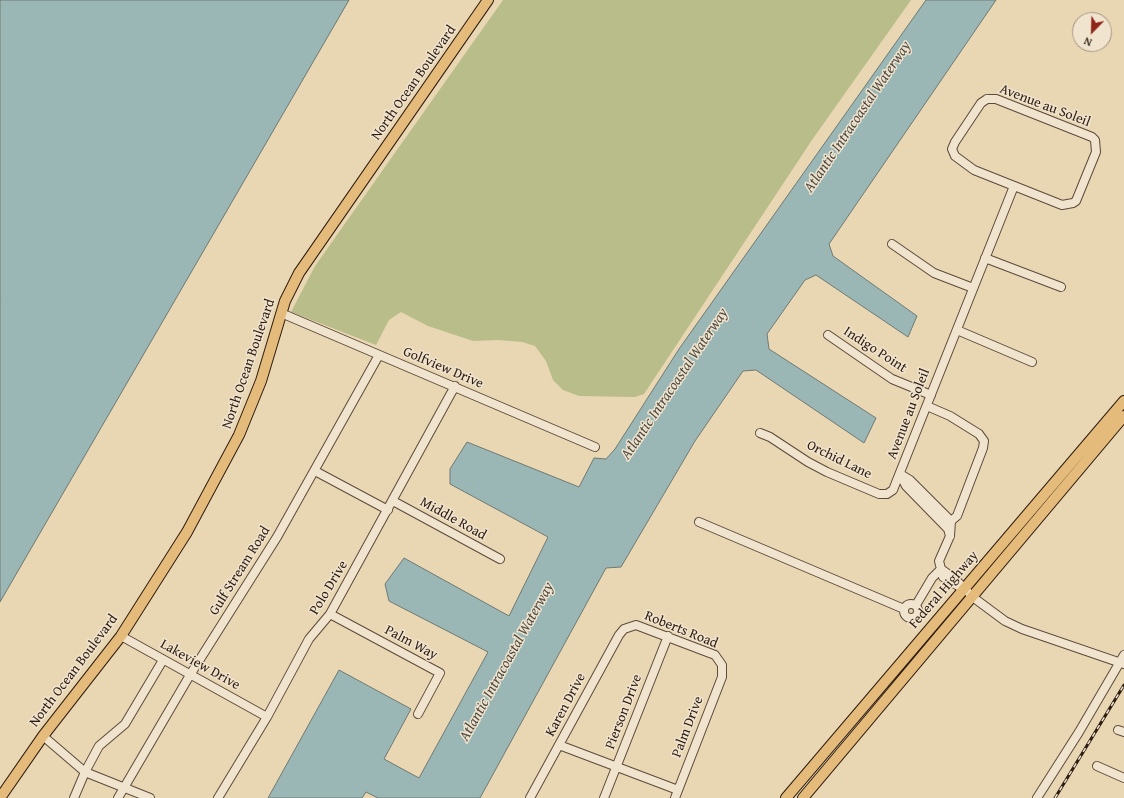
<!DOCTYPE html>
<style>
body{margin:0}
#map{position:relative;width:1124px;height:798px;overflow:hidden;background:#e9d6b3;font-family:"Gentium Book Plus",serif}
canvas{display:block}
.north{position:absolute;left:1072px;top:12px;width:40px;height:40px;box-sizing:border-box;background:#f1e4ce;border:1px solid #a39482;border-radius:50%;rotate:203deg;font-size:11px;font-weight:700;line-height:16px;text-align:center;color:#2d1c11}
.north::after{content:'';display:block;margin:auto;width:14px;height:18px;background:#8f2418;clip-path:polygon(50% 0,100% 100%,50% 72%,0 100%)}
</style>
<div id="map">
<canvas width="1124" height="798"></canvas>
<div class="north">N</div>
</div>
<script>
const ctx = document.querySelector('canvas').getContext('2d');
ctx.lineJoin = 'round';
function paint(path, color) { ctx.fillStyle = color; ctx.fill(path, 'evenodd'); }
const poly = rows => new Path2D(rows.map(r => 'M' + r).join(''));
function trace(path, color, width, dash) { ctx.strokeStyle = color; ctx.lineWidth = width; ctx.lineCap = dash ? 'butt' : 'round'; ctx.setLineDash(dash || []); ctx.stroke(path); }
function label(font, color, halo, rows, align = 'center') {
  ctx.font = font + ' "Gentium Book Plus",serif'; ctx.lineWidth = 3; ctx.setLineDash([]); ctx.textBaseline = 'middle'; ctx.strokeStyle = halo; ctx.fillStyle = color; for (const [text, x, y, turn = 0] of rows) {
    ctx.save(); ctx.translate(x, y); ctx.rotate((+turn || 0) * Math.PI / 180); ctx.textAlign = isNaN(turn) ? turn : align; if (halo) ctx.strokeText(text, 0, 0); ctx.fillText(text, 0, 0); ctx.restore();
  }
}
paint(poly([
 [503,0,911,0,812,140,644,394,635,397,579,396,563,390,553,380,546,361,535,346,522,342,498,340,473,341,428,326,401,312,389,320,376,345,291,312,315,266]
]), '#b9bd8a');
const water = poly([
 [0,0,349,0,0,602,0,0],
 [926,0,996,0,829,244,833,256,917,316,908,337,816,275,805,280,767,334,769,349,876,418,864,443,756,370,743,371,695,441,621,567,606,568,480,798,378,798,366,792,362,798,268,798,339,670,411,709,384,759,419,778,488,652,389,601,385,584,404,558,509,616,548,537,450,484,450,469,467,442,579,487,594,458,606,459,615,449,679,349,926,0]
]);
paint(water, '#9ab7b5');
trace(water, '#6e7973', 1);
const minor = poly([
 [987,99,996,99,1092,137,1095,140,1096,152,1076,201,1073,203,1062,205,974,170,955,156,952,149,955,142,981,103,987,99],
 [892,244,934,273,973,288],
 [985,258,1061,287],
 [281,313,595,447],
 [957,330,1032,362],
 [828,335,892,379,931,395],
 [927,406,950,416,979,434,984,441,983,448,957,516,951,521],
 [760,433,770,437,808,462,827,472,879,494,887,494,893,490,1014,186],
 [315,471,388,510],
 [900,474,910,480,951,521,950,536,939,561,943,577,960,587],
 [900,474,906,486,948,529,950,536],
 [393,501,500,559],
 [699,522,904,609],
 [941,569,954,578,974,598,1005,621,1022,629,1124,664],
 '904 611a7 7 0 1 1 14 0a7 7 0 1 1-14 0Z',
 [916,605,932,578,941,569],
 [330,614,440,673,418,714],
 [121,636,267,717],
 [1118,730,1124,732],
 [43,736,85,772,150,798],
 [559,745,678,790],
 [1097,766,1124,778],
 [74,798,85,772,99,746,125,724,163,660],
 [118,798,190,675,277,537,379,355],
 [218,798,267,717,309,639,330,614,455,386],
 [530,798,619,635,624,629,636,625,715,655,722,665,722,677,675,798],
 [604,798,668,636],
 [1037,798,1079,732,1124,655]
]);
const major = poly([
 [0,798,43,736,121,636,187,532,239,435,261,381,285,301,299,273,488,0],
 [786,798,1124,401],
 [803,798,1124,416]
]);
trace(minor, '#5c4a3a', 10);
trace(major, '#2d1c11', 12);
trace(minor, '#f1e4ce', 8);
trace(major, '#e4bb7a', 10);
const rail = poly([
 [1055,798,1124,685]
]);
trace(rail, '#2d1c11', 3);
trace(rail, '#f1e4ce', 1.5, [4.5]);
label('14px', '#2d1c11', '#f1e4ce', [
 ["North Ocean Boulevard",414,83,-55],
 ["Avenue au Soleil",1045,106,21],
 ["Indigo Point",875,350,33],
 ["North Ocean Boulevard",249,364,-71],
 ["Golfview Drive",443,368,23],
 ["Avenue au Soleil",909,414,-69],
 ["Orchid Lane",839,460,26],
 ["Middle Road",453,519,29],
 ["Gulf Stream Road",240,571,-58],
 ["Polo Drive",329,588,-59],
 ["Federal Highway",944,590,-49],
 ["Roberts Road",681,630,22],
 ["Palm Way",411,643,28],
 ["Lakeview Drive",200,665,29],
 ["North Ocean Boulevard",74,671,-53],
 ["Karen Drive",566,705,-62],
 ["Pierson Drive",624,712,-69],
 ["Palm Drive",688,727,-69]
]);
label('italic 15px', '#4e4a42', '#f1e4ce', [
 ["Atlantic Intracoastal Waterway",858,117,-56],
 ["Atlantic Intracoastal Waterway",675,384,-56],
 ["Atlantic Intracoastal Waterway",507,662,-61]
]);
</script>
